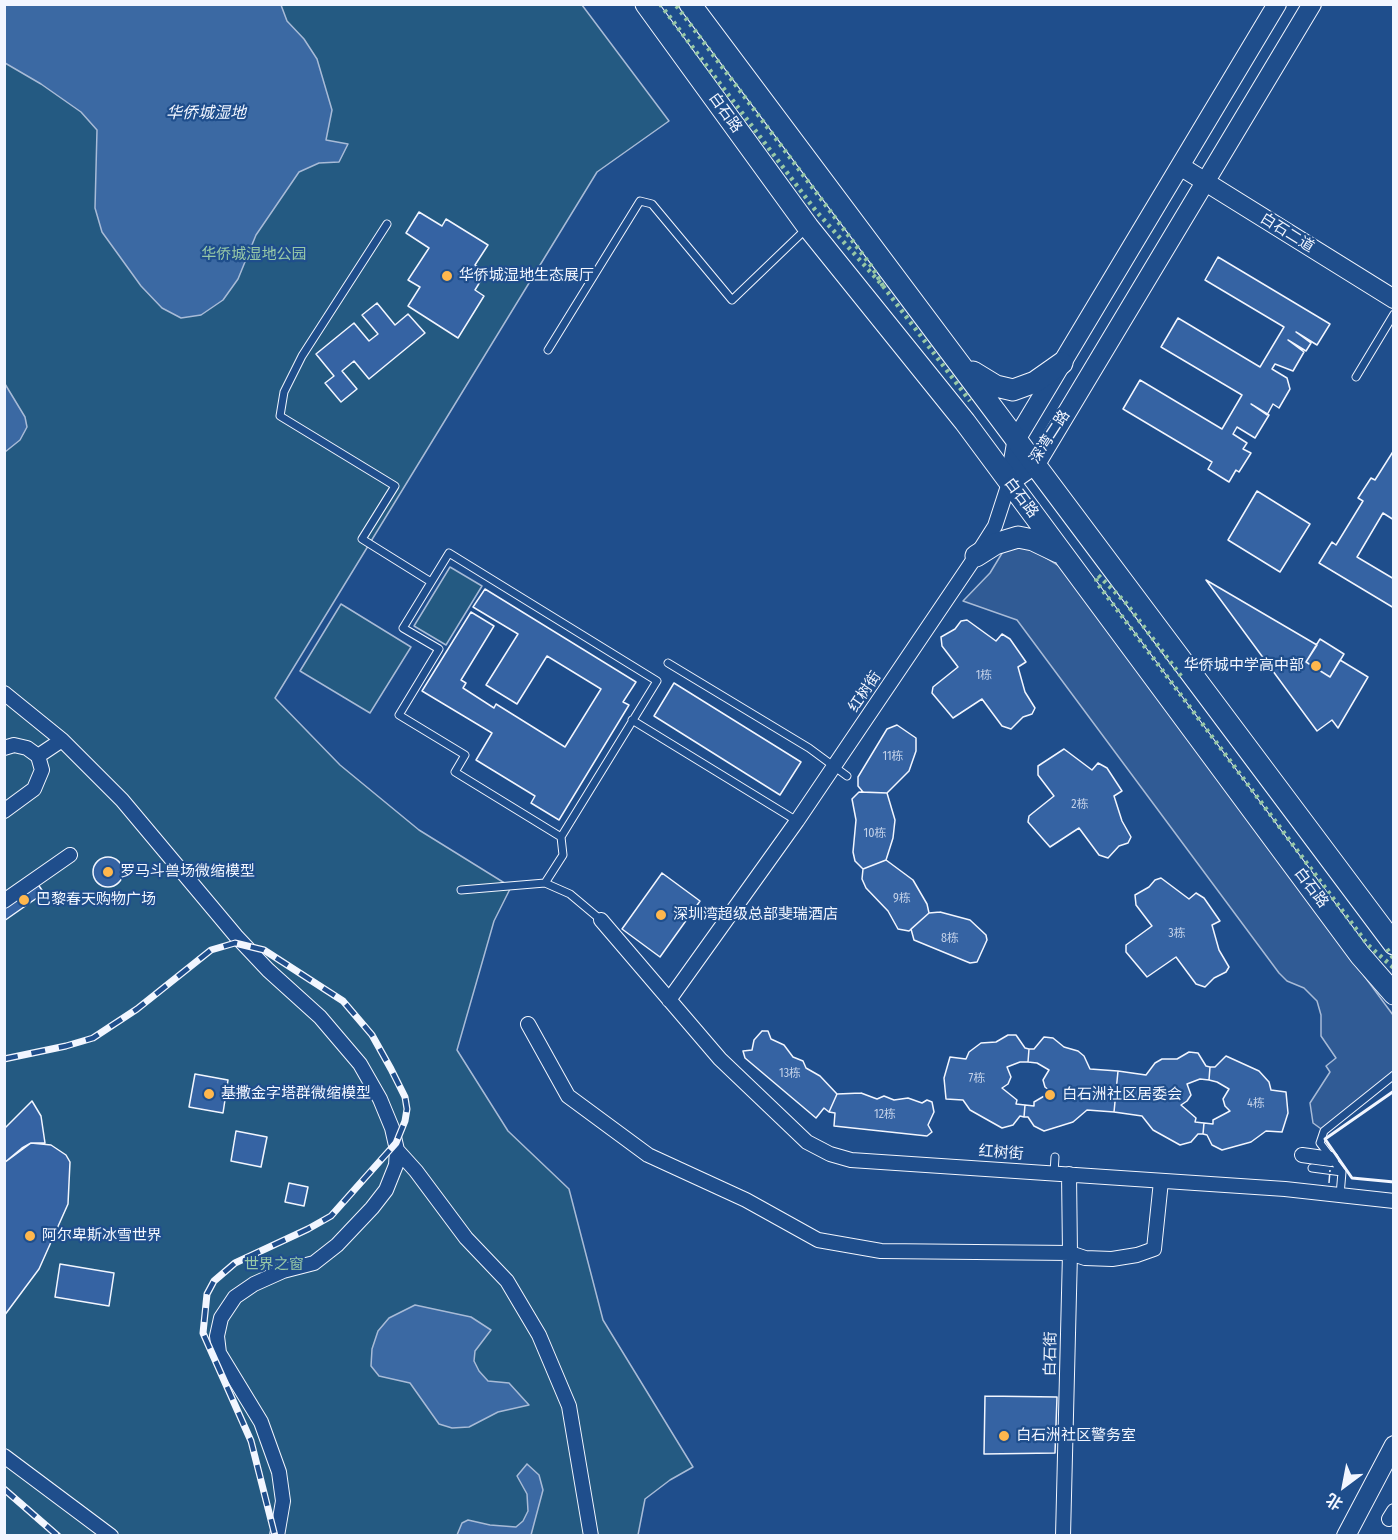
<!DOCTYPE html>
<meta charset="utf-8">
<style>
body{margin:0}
#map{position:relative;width:1398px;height:1540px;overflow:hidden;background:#1f4e8c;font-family:"Fira Sans Condensed","Noto Sans SC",sans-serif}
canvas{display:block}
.frame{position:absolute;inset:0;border:6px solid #f2f6ff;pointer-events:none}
.north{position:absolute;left:1314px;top:1456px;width:60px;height:60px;-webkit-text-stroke:4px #1f4e8c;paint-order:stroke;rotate:212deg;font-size:16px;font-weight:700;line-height:24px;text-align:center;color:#f2f6ff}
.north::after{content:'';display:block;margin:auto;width:21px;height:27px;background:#f2f6ff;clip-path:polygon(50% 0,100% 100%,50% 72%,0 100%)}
</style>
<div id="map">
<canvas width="1398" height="1540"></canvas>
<div class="frame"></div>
<div class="north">北</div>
</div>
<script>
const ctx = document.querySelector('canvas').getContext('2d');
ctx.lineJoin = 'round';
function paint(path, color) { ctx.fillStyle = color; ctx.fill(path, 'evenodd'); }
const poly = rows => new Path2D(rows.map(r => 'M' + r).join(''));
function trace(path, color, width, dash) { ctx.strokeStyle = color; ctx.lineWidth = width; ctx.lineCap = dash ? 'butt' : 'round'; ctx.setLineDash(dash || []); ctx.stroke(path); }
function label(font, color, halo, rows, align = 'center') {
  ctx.font = font + ' "Fira Sans Condensed","Noto Sans SC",sans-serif'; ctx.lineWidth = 4.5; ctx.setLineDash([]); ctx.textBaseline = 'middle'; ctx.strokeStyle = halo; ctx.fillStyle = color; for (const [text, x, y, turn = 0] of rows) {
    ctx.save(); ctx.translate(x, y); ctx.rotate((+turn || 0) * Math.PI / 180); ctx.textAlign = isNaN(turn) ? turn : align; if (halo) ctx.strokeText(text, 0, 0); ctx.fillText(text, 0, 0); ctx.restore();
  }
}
const green = poly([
 [5,5,582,5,669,121,597,172,275,698,340,765,419,830,511,887,494,921,457,1050,508,1131,569,1189,603,1320,693,1467,670,1480,645,1499,638,1535,5,1536,5,5],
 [450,567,482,586,446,645,414,626,450,567],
 [341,604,411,647,370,713,300,671,341,604]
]);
paint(green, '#245a82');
trace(green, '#a8bbd7', 1.5);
const parking = poly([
 [1018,546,1037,552,1064,569,1393,1015,1393,1075,1324,1131,1313,1123,1310,1103,1330,1072,1326,1066,1336,1058,1321,1036,1321,1015,1317,1001,1304,988,1287,981,1279,973,1017,620,963,601,990,573,1004,550,1018,546]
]);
paint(parking, '#305b95');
trace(parking, '#a8bbd7', 1.5);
const water = poly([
 [5,4,281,5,287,21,304,39,317,59,332,110,326,140,348,144,339,162,319,163,299,172,256,235,238,279,223,300,201,315,181,318,162,308,141,286,102,232,95,208,97,130,81,112,41,84,5,63,5,4],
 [5,384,25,417,27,427,20,440,5,452,5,384],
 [415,1305,471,1317,491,1330,475,1351,474,1361,479,1371,488,1381,509,1383,529,1405,498,1412,469,1427,452,1428,439,1424,410,1383,379,1376,371,1366,372,1349,378,1331,389,1318,415,1305],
 [527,1464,539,1475,543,1490,531,1535,457,1535,462,1523,468,1520,490,1525,516,1527,523,1521,528,1511,527,1494,517,1476,527,1464]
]);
paint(water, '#3b69a3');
trace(water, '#a8bbd7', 1.5);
const building = poly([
 [419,212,442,226,446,219,488,245,475,265,486,272,475,290,484,296,458,338,408,306,420,287,408,280,429,248,406,233,419,212],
 [1218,257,1330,324,1317,345,1296,332,1311,343,1306,351,1288,340,1304,352,1293,371,1275,364,1272,369,1287,378,1290,389,1279,408,1273,404,1267,415,1251,404,1269,415,1255,438,1237,427,1233,434,1247,443,1243,449,1251,453,1239,472,1236,470,1229,482,1208,469,1212,462,1123,409,1140,380,1222,429,1242,395,1161,347,1178,318,1260,367,1284,327,1205,280,1218,257],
 [377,303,395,325,408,314,425,333,369,379,354,361,342,371,357,389,341,402,325,383,334,376,316,354,354,323,369,341,378,334,362,315,377,303],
 [1394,450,1394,520,1383,513,1357,557,1394,579,1394,608,1319,563,1332,542,1336,545,1363,501,1358,498,1371,478,1375,480,1394,450],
 [1257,491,1310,524,1280,572,1228,540,1257,491],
 [1206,580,1317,645,1306,662,1330,677,1340,660,1368,677,1338,728,1332,720,1317,731,1206,580],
 [485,589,636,682,623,702,629,705,559,820,531,803,535,796,476,760,492,733,422,691,471,612,494,626,461,680,466,683,463,688,494,708,496,704,565,747,601,689,547,656,517,704,486,685,518,634,473,607,485,589],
 [967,620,996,641,1002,634,1010,639,1026,662,1018,667,1025,692,1035,708,1032,714,1023,717,1011,729,1002,726,982,699,953,718,932,693,933,687,958,667,942,646,941,637,955,629,961,621,967,620],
 [1320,639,1344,654,1330,677,1306,662,1320,639],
 [674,683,801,762,780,795,654,716,674,683],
 [897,725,916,738,916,751,909,771,887,793,863,792,858,786,858,777,887,729,897,725],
 [1064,749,1092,770,1098,763,1107,768,1122,791,1114,796,1122,821,1131,837,1128,843,1119,846,1108,858,1099,855,1079,828,1050,847,1028,822,1029,816,1054,796,1038,775,1038,766,1064,749],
 [859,792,887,793,895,820,893,838,886,860,863,869,855,861,853,852,856,820,852,799,859,792],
 '93 872a15 15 0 1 1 30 0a15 15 0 1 1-30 0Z',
 [886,860,913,880,927,904,929,913,909,931,898,929,888,911,866,888,862,879,863,869,886,860],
 [662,873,700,901,660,957,622,929,662,873],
 [1161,878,1189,899,1196,893,1204,898,1220,921,1212,925,1219,950,1229,967,1226,972,1214,978,1205,987,1196,984,1176,957,1147,977,1126,952,1126,945,1152,926,1136,905,1135,895,1149,887,1155,880,1161,878],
 [37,883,44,893,4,921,4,906,37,883],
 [940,912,970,920,986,935,987,940,977,962,970,963,914,940,911,929,929,913,940,912],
 [762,1031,768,1031,771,1039,784,1045,793,1057,803,1061,806,1068,820,1076,837,1094,829,1112,824,1108,816,1118,745,1058,743,1051,752,1050,754,1040,762,1031],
 [1008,1035,1016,1035,1025,1048,1029,1049,1028,1062,1020,1062,1007,1067,1011,1077,1008,1084,1002,1088,1017,1100,1016,1104,1025,1105,1024,1117,1020,1116,1013,1125,1002,1128,970,1110,963,1100,946,1099,944,1078,950,1057,966,1059,969,1052,981,1043,996,1042,1008,1035],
 [1044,1037,1053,1038,1064,1047,1078,1051,1084,1056,1090,1069,1118,1071,1114,1112,1087,1110,1073,1122,1044,1131,1034,1126,1028,1117,1024,1117,1025,1105,1034,1106,1034,1102,1051,1092,1045,1087,1043,1080,1049,1070,1037,1063,1028,1062,1029,1049,1034,1049,1044,1037],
 [1189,1052,1198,1053,1206,1066,1210,1067,1209,1080,1200,1079,1187,1084,1191,1095,1187,1101,1181,1105,1196,1118,1195,1122,1204,1123,1203,1134,1198,1134,1191,1142,1180,1145,1153,1130,1142,1116,1114,1112,1118,1071,1146,1075,1155,1063,1162,1059,1177,1059,1189,1052],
 [1226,1056,1259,1071,1269,1082,1271,1090,1286,1092,1288,1113,1282,1132,1266,1131,1251,1142,1222,1150,1212,1145,1207,1135,1203,1134,1204,1123,1213,1124,1213,1120,1230,1111,1225,1106,1223,1099,1229,1089,1217,1082,1209,1080,1210,1067,1215,1067,1226,1056],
 [195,1074,228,1080,223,1113,189,1107,195,1074],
 [861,1093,877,1099,884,1096,894,1100,908,1098,922,1103,927,1100,932,1102,934,1112,928,1125,932,1132,927,1136,834,1126,835,1113,829,1112,837,1094,861,1093],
 [32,1101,41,1116,45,1143,31,1143,22,1148,4,1163,4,1129,32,1101],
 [236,1131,267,1137,261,1167,231,1161,236,1131],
 [31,1143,51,1145,66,1155,70,1162,68,1204,39,1269,4,1316,4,1163,31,1143],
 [289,1183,308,1187,304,1206,285,1202,289,1183],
 [60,1264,114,1273,109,1306,55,1297,60,1264],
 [985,1396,1057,1397,1055,1453,984,1454,985,1396]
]);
paint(building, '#3563a3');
trace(building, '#f2f6ff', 1.5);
const lane = poly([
 [387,224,302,356,284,392,280,416,395,486,362,539,431,582],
 [548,350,640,201,652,204,732,300,806,229],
 [1356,377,1394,314],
 [449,553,657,681,561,837,455,772,465,755,399,715,439,649,403,628,449,553],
 [668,663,809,748,847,776],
 [632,720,797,821],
 [545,883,563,855,561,837],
 [461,890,545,883,570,894,601,920],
 [1312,1168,1342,1172],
 [1054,1173,1055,1157],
 [1340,1195,1342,1172,1320,1143,1324,1131,1394,1075]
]);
const street = poly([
 [4,693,62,740,122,800,236,936,268,970,320,1017,360,1064,380,1099,392,1128,397,1150,396,1165,386,1190,372,1208,337,1245,314,1263,283,1271,254,1284,235,1297,221,1318,217,1336,219,1353,261,1422,279,1472,283,1501,277,1536],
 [4,748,14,745,27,748,38,756,42,770,34,789,4,811],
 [38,756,62,740],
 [4,901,70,855],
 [601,920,720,1059,807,1142,830,1154,851,1160,1285,1189,1394,1201],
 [669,1000,797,821,976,556,995,526,1009,483],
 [528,1024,568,1096,648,1155,746,1200,818,1240,881,1251,1070,1253,1085,1258,1112,1259,1137,1255,1154,1249,1161,1181],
 [397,1150,416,1171,466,1238,507,1281,539,1335,569,1406,591,1536],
 [1302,1155,1331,1159],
 [4,1456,111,1536],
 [1389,1519,1394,1511],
 [1063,1536,1070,1253,1069,1174]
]);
const secondary = poly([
 [1180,166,1394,299],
 [1009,483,1036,464,1312,4],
 [1009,483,1017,438,1277,4],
 [1346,1536,1394,1445]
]);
const primary = poly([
 [646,4,808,227,965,422,1360,955,1394,994],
 [690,4,1394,944],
 [973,372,996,386,1013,390,1035,382,1062,363],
 [976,556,995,544,1018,537,1033,540,1058,552]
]);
trace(lane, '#f2f6ff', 9);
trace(street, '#f2f6ff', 16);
trace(secondary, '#f2f6ff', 20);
trace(primary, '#f2f6ff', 23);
trace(lane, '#1f4e8c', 7);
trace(street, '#1f4e8c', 14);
trace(secondary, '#1f4e8c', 18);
trace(primary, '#1f4e8c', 21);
const rail = poly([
 [4,1059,66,1046,93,1038,137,1009,211,950,235,943,264,950,343,1001,372,1035,391,1069,405,1097,407,1109,405,1121,396,1143,331,1216,308,1229,235,1263,214,1281,207,1294,203,1333,251,1441,275,1536],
 [4,1489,58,1536]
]);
trace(rail, '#f2f6ff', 7);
trace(rail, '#1f4e8c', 4.5, [14]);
trace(poly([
 [660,4,816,211,883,286,872,267,675,4],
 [883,286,970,401],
 [1181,676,1126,603,1098,575,1096,578,1097,583,1368,945,1394,968],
 [1387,949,1394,959]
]), '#97c8a6', 4.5, [3, 4.5]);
trace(poly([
 [1329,1183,1330,1170]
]), '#f2f6ff', 1.5, [8, 3]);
trace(poly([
 [1394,1091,1325,1139,1352,1178,1394,1182]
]), '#f2f6ff', 3);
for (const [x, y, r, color] of [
 [447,276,6,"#ffb74d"],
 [1316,666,6,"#ffb74d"],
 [108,872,6,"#ffb74d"],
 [24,900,6,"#ffb74d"],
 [661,915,6,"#ffb74d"],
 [209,1094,6,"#ffb74d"],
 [1050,1095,6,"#ffb74d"],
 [30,1236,6,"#ffb74d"],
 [1004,1436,6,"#ffb74d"]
]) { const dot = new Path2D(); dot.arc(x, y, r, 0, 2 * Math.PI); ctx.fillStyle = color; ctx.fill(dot); trace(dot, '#1f4e8c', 2); }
label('12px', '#c3d1e8', null, [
 ["1栋",984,676],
 ["11栋",893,757],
 ["2栋",1080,805],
 ["10栋",875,834],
 ["9栋",902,899],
 ["3栋",1177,934],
 ["8栋",950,939],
 ["13栋",790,1074],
 ["7栋",977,1079],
 ["4栋",1256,1104],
 ["12栋",885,1115]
]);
label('15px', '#f2f6ff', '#1f4e8c', [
 ["白石路",725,113,54],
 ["白石二道",1287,233,32],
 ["深湾二路",1050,437,-57],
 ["白石路",1021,498,53],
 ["红树街",865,692,-56],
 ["白石路",1311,888,53],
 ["红树街",1001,1153,4],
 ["白石街",1051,1354,-89]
]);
label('15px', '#97c8a6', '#1f4e8c', [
 ["华侨城湿地公园",254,255],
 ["世界之窗",274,1265]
]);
label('15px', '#f2f6ff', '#1f4e8c', [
 ["华侨城湿地生态展厅",459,276],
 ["华侨城中学高中部",1304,666,"right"],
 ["罗马斗兽场微缩模型",120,872],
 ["巴黎春天购物广场",36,900],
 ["深圳湾超级总部斐瑞酒店",673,915],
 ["基撒金字塔群微缩模型",221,1094],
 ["白石洲社区居委会",1062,1095],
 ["阿尔卑斯冰雪世界",42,1236],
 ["白石洲社区警务室",1016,1436]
], 'left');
label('italic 16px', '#f2f6ff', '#1f4e8c', [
 ["华侨城湿地",206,114]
]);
</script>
